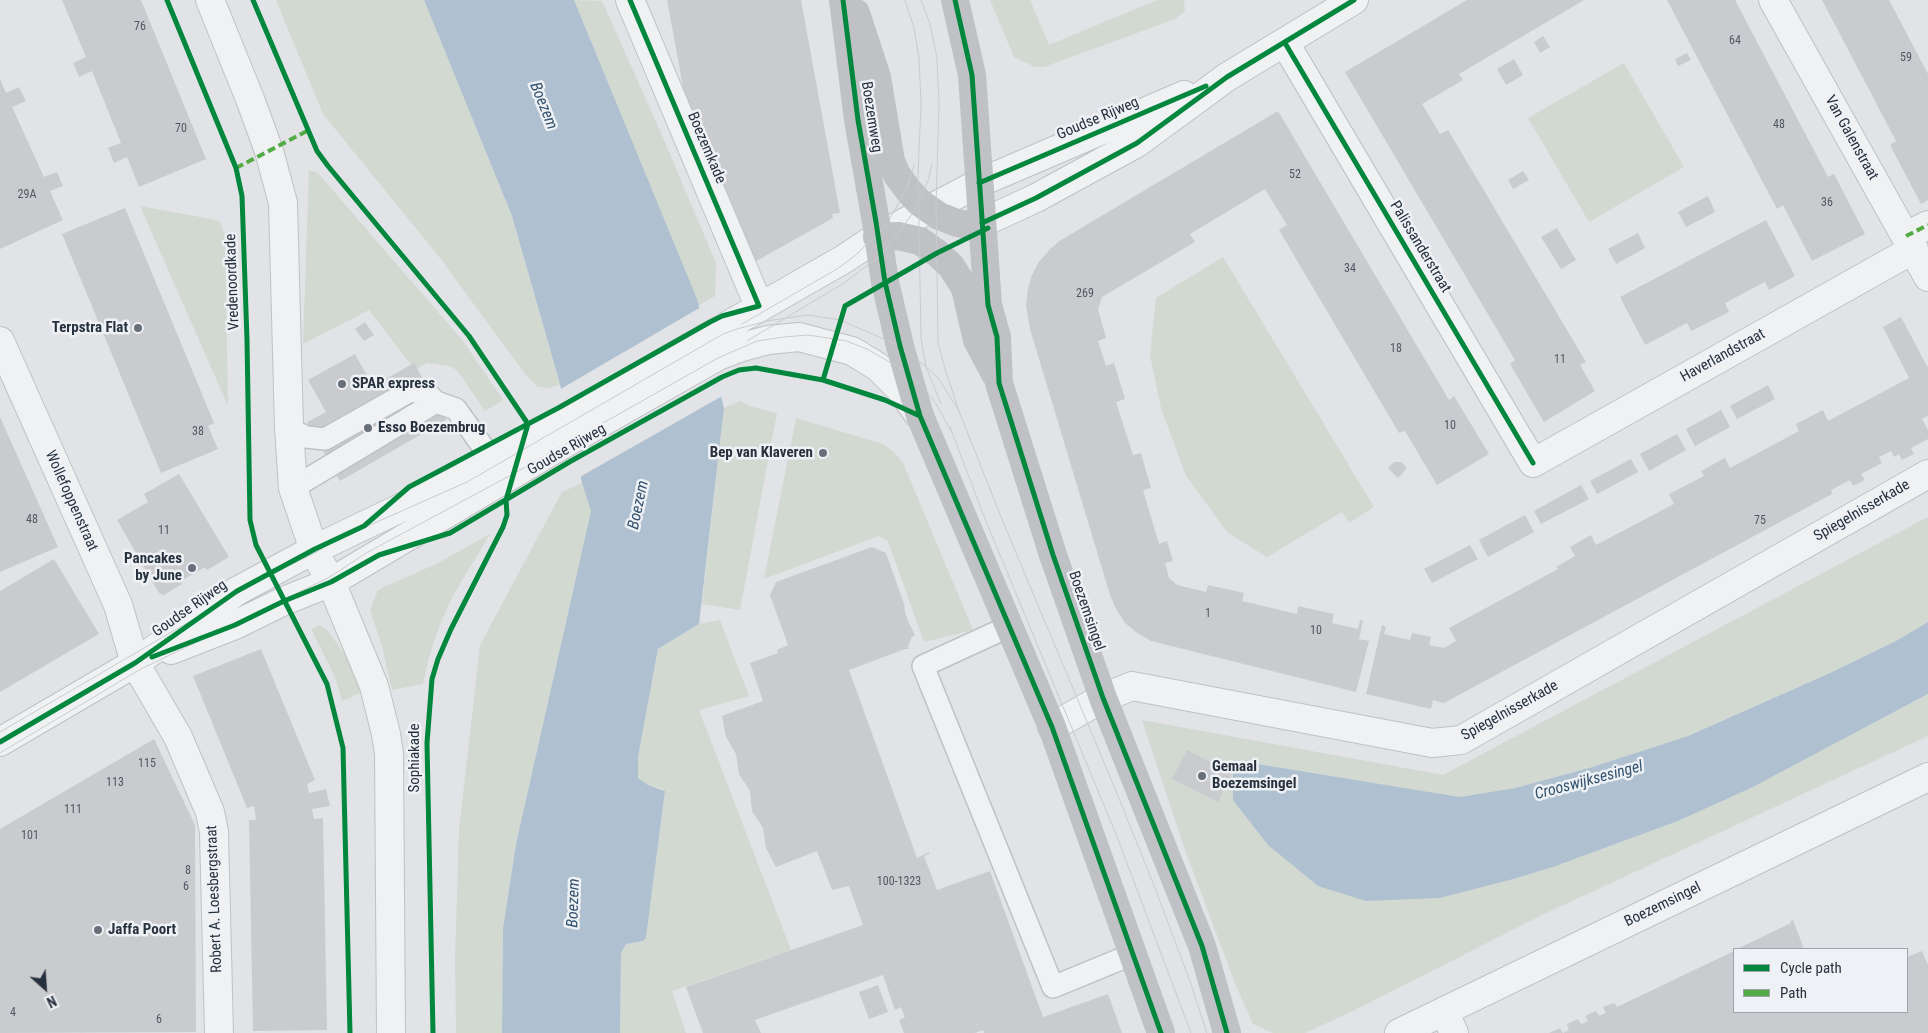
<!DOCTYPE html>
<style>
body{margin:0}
#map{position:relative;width:1928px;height:1033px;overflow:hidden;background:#e1e3e6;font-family:"Roboto Condensed",sans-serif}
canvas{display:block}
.legend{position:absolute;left:1733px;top:948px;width:175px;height:65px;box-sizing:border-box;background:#eef1f5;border:1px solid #9fa4ac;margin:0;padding:6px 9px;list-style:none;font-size:15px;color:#28313e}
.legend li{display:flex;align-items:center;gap:10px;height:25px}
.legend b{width:25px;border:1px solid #9fa4ac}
.north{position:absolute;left:20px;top:963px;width:50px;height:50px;-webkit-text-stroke:4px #eef1f5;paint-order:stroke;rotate:154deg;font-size:14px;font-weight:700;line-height:20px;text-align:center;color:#28313e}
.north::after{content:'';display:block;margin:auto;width:18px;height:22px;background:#28313e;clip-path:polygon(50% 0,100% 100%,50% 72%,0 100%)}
</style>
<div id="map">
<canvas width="1928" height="1033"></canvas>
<ul class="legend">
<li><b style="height:6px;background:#00873e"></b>Cycle path</li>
<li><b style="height:6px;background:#53ab46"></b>Path</li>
</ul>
<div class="north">N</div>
</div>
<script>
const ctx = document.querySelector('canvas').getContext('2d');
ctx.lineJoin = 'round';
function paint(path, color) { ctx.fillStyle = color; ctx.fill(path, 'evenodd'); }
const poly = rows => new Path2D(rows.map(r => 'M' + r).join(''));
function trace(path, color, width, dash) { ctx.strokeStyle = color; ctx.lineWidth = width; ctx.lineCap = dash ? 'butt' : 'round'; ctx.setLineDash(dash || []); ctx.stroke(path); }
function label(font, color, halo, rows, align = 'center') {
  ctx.font = font + ' "Roboto Condensed",sans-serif'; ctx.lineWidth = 5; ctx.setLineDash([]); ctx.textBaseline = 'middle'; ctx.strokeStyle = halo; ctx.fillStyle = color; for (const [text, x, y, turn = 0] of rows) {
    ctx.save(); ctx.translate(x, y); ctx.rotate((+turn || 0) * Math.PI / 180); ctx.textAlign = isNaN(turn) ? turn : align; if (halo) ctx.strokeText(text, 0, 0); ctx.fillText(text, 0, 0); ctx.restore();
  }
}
paint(poly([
 [276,0,424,0,512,216,560,384,550,388,538,387,525,374,440,258,323,114],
 [574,0,602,1,661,133,716,263,715,296,698,306],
 [990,0,1030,0,1049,45,1157,0,1184,0,1185,11,1175,19,1044,67,1035,67,1014,57],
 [1624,63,1684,167,1589,222,1528,118],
 [309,170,318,173,463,341,503,400,485,411,460,374,455,369,449,366,427,363,415,370,369,310,303,344],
 [140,206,211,219,219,221,222,227,225,236,228,406],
 [1223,257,1374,507,1349,523,1342,512,1267,557,1227,532,1186,476,1161,408,1150,355,1156,298],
 [740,401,749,406,777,413,740,610,702,604,724,408],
 [796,418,883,444,895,453,903,463,973,630,924,642,888,541,879,536,764,579],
 [582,483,591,511,516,844,503,928,502,1033,456,1033,455,957,459,830,480,645,562,492],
 [1928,517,1928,622,1896,641,1830,673,1688,736,1589,768,1515,788,1460,797,1233,760,1517,878,1553,867,1678,821,1751,788,1928,694,1928,736,1544,914,1355,1010,1305,1033,1273,1033,1253,1024,1236,986,1185,850,1142,720,1443,775],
 [490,534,454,594,440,624,429,657,423,684,392,690,382,646,370,610,378,590,438,563],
 [720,620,749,696,699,710,791,950,672,991,686,1033,620,1033,621,953,626,944,643,941,646,938,665,792,663,789,648,785,638,778,638,757,658,649,699,624],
 [319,625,327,630,347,657,365,691,342,701,335,677,311,629]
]), '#d2d9d1');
paint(poly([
 [424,0,574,0,697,299,724,408,699,624,658,649,638,757,638,778,648,785,665,791,646,938,643,941,626,944,621,953,620,1033,502,1033,503,928,516,844,591,511,582,483,560,384,512,216],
 [1928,622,1928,694,1751,788,1678,821,1553,867,1517,878,1440,898,1366,901,1318,886,1268,845,1233,800,1233,760,1460,797,1515,788,1589,768,1688,736,1830,673,1896,641]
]), '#afc1d0');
paint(poly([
 [701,307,724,395,578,478,559,390]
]), '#e1e3e6');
paint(poly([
 [62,0,141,0,206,159,139,187,127,157,114,163,108,148,121,143,92,71,79,77,73,63,86,57],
 [667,0,801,0,840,213,832,214,833,218,751,264,679,87,683,87],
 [1467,0,1584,0,1459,74,1463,80,1422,104,1440,134,1448,130,1586,362,1580,365,1595,391,1544,422,1510,364,1515,360,1345,72],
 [1667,0,1735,0,1828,177,1834,174,1865,234,1812,261,1783,205,1777,209],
 [1822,0,1889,0,1928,74,1928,200,1921,204,1890,145,1896,141],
 [1543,36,1550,47,1540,53,1534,42],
 [1687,53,1691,60,1678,66,1675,59],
 [1514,59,1523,75,1506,85,1497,69],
 [0,79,6,93,19,87,26,101,12,107,44,177,57,172,63,186,50,191,63,220,0,249],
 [1278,111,1449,400,1454,396,1489,454,1437,485,1405,431,1399,433,1279,230,1287,225,1265,189,1190,234,1195,242,1102,297,1098,309,1106,338,1098,341,1106,366,1114,363,1125,399,1116,402,1133,455,1141,453,1151,488,1143,490,1159,544,1167,541,1173,561,1165,563,1169,578,1177,585,1206,592,1208,585,1244,593,1242,601,1297,614,1298,606,1334,614,1332,623,1358,629,1360,620,1363,621,1359,639,1369,641,1356,692,1151,641,1136,632,1125,623,1115,607,1110,595,1030,329,1026,306,1028,288,1032,275,1038,263,1051,248,1061,240],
 [1523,171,1529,180,1513,189,1508,180],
 [1708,196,1715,212,1686,227,1678,212],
 [125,208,214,423,208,426,218,449,161,473,62,234],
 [1766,220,1795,276,1769,290,1765,282,1725,303,1729,312,1691,331,1687,323,1645,345,1620,297],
 [1557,228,1576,260,1561,269,1541,237],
 [1638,233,1645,248,1616,264,1608,249],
 [1901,317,1928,368,1928,416,1922,419,1928,430,1928,439,1911,448,1914,454,1902,460,1899,454,1894,457,1891,451,1879,457,1882,463,1861,474,1865,480,1853,486,1850,480,1831,490,1832,494,1444,703,1433,700,1431,709,1366,694,1382,625,1386,627,1384,634,1410,640,1412,633,1431,637,1429,645,1444,648,1456,641,1449,628,1558,569,1556,567,1575,556,1570,547,1591,535,1596,545,1674,504,1669,494,1704,476,1701,471,1725,458,1730,468,1799,431,1796,424,1823,410,1828,421,1909,378,1883,327],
 [365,322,374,335,364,341,355,329],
 [355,354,373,386,414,363,446,420,340,481,307,422,326,412,308,380],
 [1768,385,1775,399,1737,419,1730,406],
 [1721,410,1730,427,1695,446,1686,429],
 [0,417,58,547,0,572],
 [1677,434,1686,450,1649,471,1640,454],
 [1631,459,1638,472,1597,494,1590,481],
 [1394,462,1401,462,1407,468,1398,478,1388,468],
 [179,474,229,557,207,570,205,567,181,581,182,584,164,595,159,593,117,520,148,502,144,494],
 [1581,485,1589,499,1541,524,1534,511],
 [1525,515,1534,532,1488,557,1479,540],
 [1470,545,1478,559,1432,583,1424,569],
 [872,547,886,553,905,607,904,607,907,619,915,635,912,637,908,646,909,649,905,649,849,670,917,858,929,852,929,854,924,856,937,890,990,871,1043,1017,1108,994,1122,1033,984,1033,983,1030,975,1033,904,1033,899,1020,905,1017,901,1007,895,1010,883,975,755,1020,761,1033,703,1033,686,987,863,925,849,886,832,890,817,851,776,867,766,848,763,828,752,811,750,791,739,774,736,754,726,737,722,716,763,701,750,663,778,653,777,650,788,645,770,595,776,582],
 [54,559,99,634,0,692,0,591],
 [261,649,315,780,307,784,309,793,326,789,330,806,312,809,314,819,323,818,327,1030,253,1031,249,820,256,820,254,806,247,808,193,676],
 [154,739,195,825,196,1032,0,1033,0,829],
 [1187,750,1232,773,1218,802,1172,779],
 [1793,920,1804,949,1737,949,1791,923,1790,921],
 [1734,951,1734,1012,1907,1012,1907,957,1922,951,1928,965,1928,1033,1549,1033,1560,1028,1563,1033,1569,1030,1567,1024,1578,1019,1581,1024,1588,1021,1585,1016,1596,1011,1599,1016,1606,1013,1603,1007,1614,1003,1617,1007],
 [878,985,888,1012,869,1019,859,992]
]), '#c9cbce');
const service = poly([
 [289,428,306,437,325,439,410,391,427,393,436,402,456,409,493,461],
 [293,488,436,402],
 [1010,626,923,666,1053,987,1133,954]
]);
const minor = poly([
 [210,0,250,99,269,151,283,203,289,428,293,488,315,553,331,582,374,686,386,734,389,754,391,1033],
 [630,0,759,306],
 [1773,0,1928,277],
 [1285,43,1533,463,1914,249],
 [982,223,1036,198,1137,143,1227,77,1354,0],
 [1906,236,1928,225],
 [877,237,979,183,1184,95],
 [0,341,118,605,135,663,178,737,210,812,214,832,219,1033],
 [1052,727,1103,698,1132,686,1432,743,1461,740,1928,474],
 [1444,1011,1454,1033],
 [1399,1033,1928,777]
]);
const tertiary = poly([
 [171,650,235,625,284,601,331,582,567,442,718,356,742,347,768,340,799,337,852,351,878,367,899,388,919,415],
 [0,742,135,663,237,591,315,549,453,483,844,259,877,237]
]);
trace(service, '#bfc1c4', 24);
trace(minor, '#bfc1c4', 30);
trace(tertiary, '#bfc1c4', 30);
trace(service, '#f0f1f2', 21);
trace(minor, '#f0f1f2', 28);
trace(tertiary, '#f0f1f2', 28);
trace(poly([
 [843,0,858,120,876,222,885,282,900,346,920,416,1052,727,1161,1033],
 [955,0,972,75,988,305,997,337,999,383,1053,555,1103,698,1202,946,1227,1033],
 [856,13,877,77,891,161,897,175,909,191,919,202,939,216,957,223,969,225,982,223],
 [877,237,898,236,920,241,937,253,951,266,965,288,977,340,995,374]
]), '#bfc1c5', 28);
trace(poly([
 [905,0,914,28,919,58,921,104,918,176,921,338,926,367,941,404],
 [921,0,930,24,937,58,939,104,936,205,938,342,945,369,959,411,999,512,1118,796,1155,888,1191,984,1207,1033],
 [742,324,837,269,857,254,884,227,892,215,907,188,914,165],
 [747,341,844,283,881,255,913,213,928,181,932,164],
 [950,427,985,519,1116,834,1191,1033],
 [0,732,271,574,315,553,334,541,467,482,723,334,737,329,767,321,808,315,840,320,900,346,926,367,939,379,959,411],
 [0,753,139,670,328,578,368,552,513,474,718,358,757,341,784,337,808,335,847,341,869,350,908,373,923,387,935,402,952,433]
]), '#c9cbce', 1);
trace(poly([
 [236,168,307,131],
 [1906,236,1928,225]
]), '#53ab46', 4, [8, 4]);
trace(poly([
 [167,0,236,168,242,196,247,340,250,520,256,545,327,684,343,748,350,1033],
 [253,0,317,151,328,166,469,336,528,424,506,500,507,515,503,527,451,629,438,659,432,679,427,743,433,1033],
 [843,0,858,120,876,222,885,282,900,346,920,416,1052,727,1161,1033],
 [955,0,972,75,988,305,997,337,999,383,1053,555,1103,698,1202,946,1227,1033],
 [1285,43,1533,463],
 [979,183,1206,86],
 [982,223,1036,198,1137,143,1227,77,1354,0],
 [823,380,845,306,937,253,988,228],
 [152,657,235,625,284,601,331,582,379,555,450,533,571,461,722,377,739,370,756,368,823,380,885,400,920,416],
 [0,742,135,663,237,591,315,549,364,526,409,487,560,407,710,322,722,316,759,306,630,0]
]), '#00873e', 5);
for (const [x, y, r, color] of [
 [138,328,5,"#696f79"],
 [342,384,5,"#696f79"],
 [368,428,5,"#696f79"],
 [823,453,5,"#696f79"],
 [192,568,5,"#696f79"],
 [1202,776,5,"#696f79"],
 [98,930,5,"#696f79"]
]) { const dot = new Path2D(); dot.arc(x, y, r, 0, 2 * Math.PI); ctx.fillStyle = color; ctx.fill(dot); trace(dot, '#eef1f5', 2); }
label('12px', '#515863', null, [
 ["76",140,27],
 ["64",1735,41],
 ["59",1906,58],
 ["48",1779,125],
 ["70",181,129],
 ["52",1295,175],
 ["29A",27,195],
 ["36",1827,203],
 ["34",1350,269],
 ["269",1085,294],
 ["18",1396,349],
 ["11",1560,360],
 ["10",1450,426],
 ["38",198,432],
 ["48",32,520],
 ["75",1760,521],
 ["11",164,531],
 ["1",1208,614],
 ["10",1316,631],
 ["115",147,764],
 ["113",115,783],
 ["111",73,810],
 ["101",30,836],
 ["8",188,871],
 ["100-1323",899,882],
 ["6",186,887],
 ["4",13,1013],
 ["6",159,1020]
]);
label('15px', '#28313e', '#eef1f5', [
 ["Boezemweg",871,117,81],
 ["Goudse Rijweg",1098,119,-23],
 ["Van Galenstraat",1851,138,61],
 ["Boezemkade",706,148,67],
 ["Palissanderstraat",1420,247,59],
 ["Vredenoordkade",233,282,-92],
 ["Haverlandstraat",1723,356,-29],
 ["Goudse Rijweg",567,450,-30],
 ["Wollefoppenstraat",71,501,66],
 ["Spiegelnisserkade",1862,511,-30],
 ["Goudse Rijweg",190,609,-35],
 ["Boezemsingel",1086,611,71],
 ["Spiegelnisserkade",1510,711,-29],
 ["Sophiakade",415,758,-90],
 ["Robert A. Loesbergstraat",215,899,-92],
 ["Boezemsingel",1663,905,-26]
]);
label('bold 15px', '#28313e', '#eef1f5', [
 ["Terpstra Flat",128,328,"right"],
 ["SPAR express",352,384],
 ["Esso Boezembrug",378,428],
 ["Bep van Klaveren",813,453,"right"],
 ["Pancakes",182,559,"right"],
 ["by June",182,576,"right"],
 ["Gemaal",1212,767],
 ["Boezemsingel",1212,784],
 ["Jaffa Poort",108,930]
], 'left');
label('italic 16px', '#335271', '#eef1f5', [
 ["Boezem",543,106,68],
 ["Boezem",639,505,-78],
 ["Crooswijksesingel",1589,781,-15],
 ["Boezem",574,903,-88]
]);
</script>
